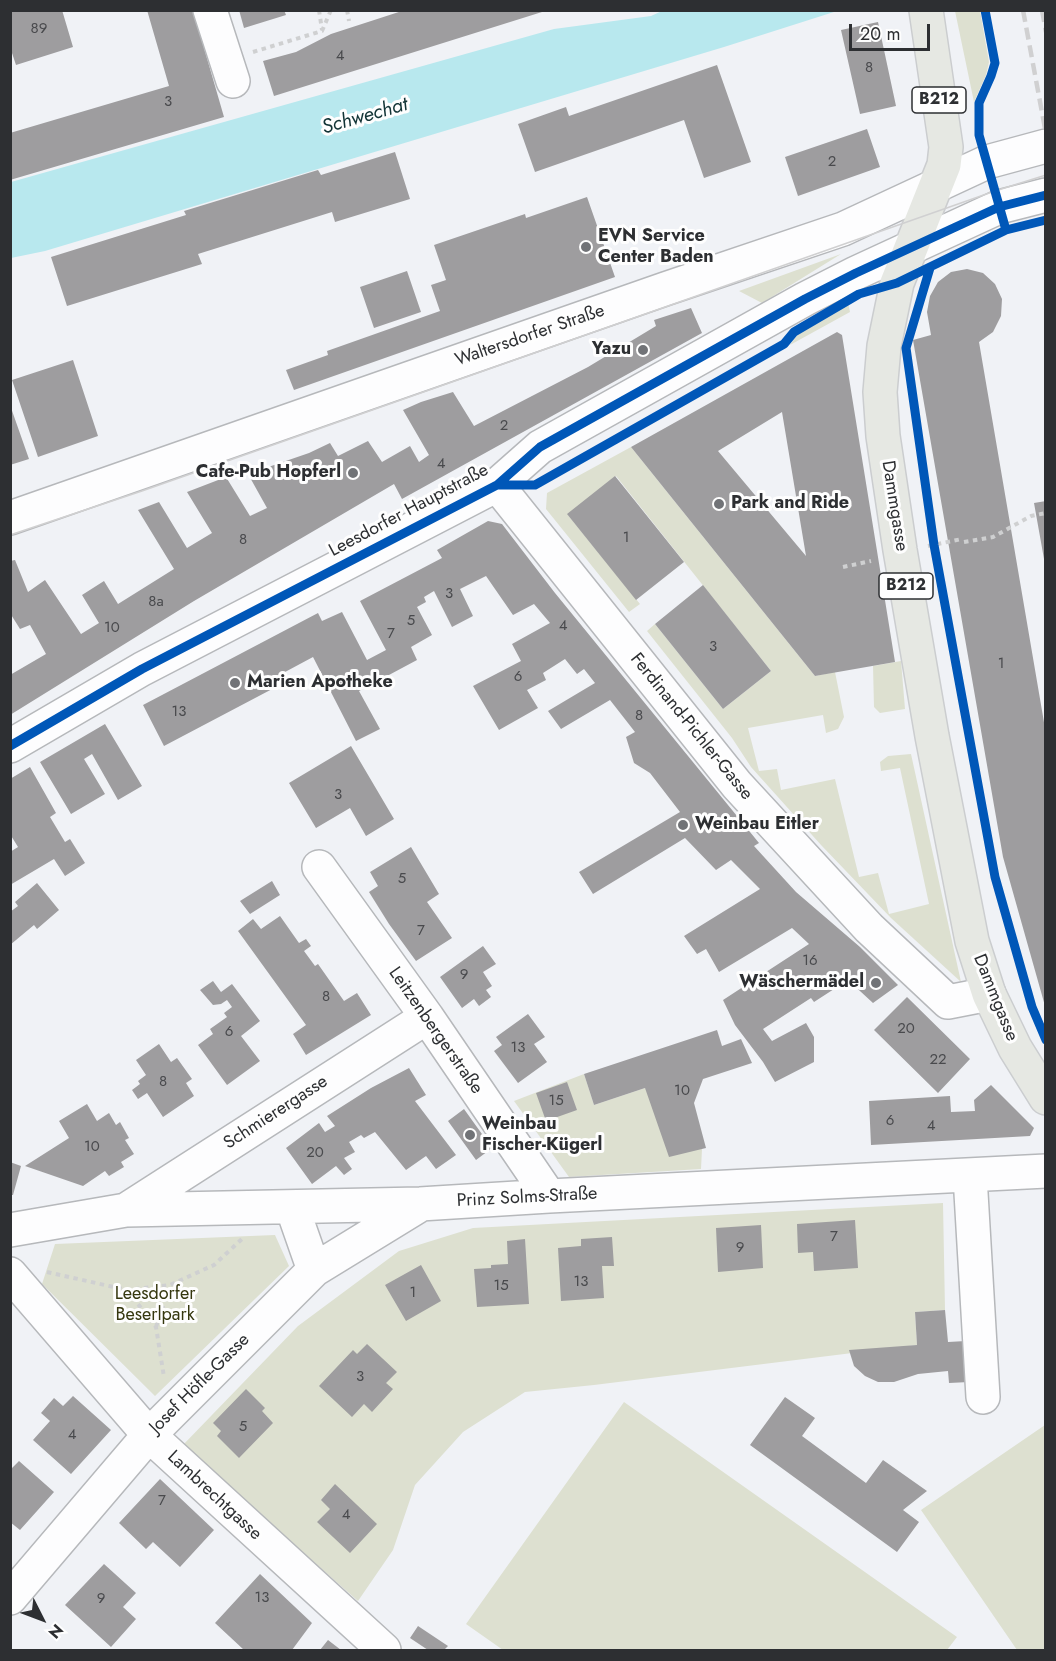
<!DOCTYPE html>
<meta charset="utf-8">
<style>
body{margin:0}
#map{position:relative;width:1056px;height:1661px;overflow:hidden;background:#f0f2f6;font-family:Jost,sans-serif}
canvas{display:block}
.frame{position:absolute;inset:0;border:12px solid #2d2f32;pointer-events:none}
.north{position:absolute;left:12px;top:1589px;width:60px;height:60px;-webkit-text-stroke:4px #fefefe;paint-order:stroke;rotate:132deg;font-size:16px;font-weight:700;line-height:24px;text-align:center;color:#2d2f32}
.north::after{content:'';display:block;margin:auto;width:21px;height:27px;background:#2d2f32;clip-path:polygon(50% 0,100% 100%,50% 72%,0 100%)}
.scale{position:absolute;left:849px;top:24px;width:81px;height:27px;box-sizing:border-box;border:3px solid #2d2f32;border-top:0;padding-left:8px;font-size:18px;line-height:21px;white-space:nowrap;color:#2d2f32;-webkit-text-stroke:4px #fefefe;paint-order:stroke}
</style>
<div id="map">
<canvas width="1056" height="1661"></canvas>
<div class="frame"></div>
<div class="north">N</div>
<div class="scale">20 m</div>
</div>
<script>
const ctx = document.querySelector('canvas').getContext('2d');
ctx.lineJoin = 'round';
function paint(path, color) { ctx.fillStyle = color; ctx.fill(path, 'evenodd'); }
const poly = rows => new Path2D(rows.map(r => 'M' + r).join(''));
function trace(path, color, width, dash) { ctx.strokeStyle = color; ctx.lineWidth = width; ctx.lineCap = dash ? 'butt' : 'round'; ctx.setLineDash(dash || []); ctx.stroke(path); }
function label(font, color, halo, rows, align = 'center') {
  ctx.font = font + ' Jost,sans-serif'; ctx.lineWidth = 6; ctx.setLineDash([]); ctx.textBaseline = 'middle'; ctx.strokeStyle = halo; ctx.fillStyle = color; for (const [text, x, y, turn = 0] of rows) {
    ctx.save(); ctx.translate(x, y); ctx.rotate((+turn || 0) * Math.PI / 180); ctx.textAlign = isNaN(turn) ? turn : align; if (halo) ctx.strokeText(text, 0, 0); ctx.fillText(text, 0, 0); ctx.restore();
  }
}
paint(poly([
 [955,11,980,11,989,62,986,75,974,102],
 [841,254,762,303,739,291],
 [848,303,850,312,790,345,801,330],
 [631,447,815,676,835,672,844,717,838,729,826,733,823,715,748,728,759,771,777,769,781,790,835,779,859,877,878,873,889,914,929,904,900,768,881,771,880,762,888,756,911,754,961,982,891,918,821,845,751,767,732,738,647,631,655,624,723,709,771,671,616,476,568,515,640,604,629,612,546,509,547,493],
 [901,661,905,709,880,713,874,707,873,666],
 [584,1074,594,1105,645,1088,702,1149,701,1169,569,1177,514,1101],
 [943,1203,945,1310,915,1312,917,1345,594,1385,525,1392,463,1432,415,1485,393,1550,358,1601,182,1446,298,1326,399,1251,473,1228],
 [275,1235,289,1266,155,1396,42,1284,55,1244],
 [624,1402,957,1637,947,1650,503,1650,466,1624],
 [1045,1425,1045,1650,1017,1650,921,1510]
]), '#dde0d0');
paint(poly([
 [662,11,837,11,724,47,45,251,11,258,11,182,554,29,651,16]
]), '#b8e8ee');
paint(poly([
 [10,10,62,10,73,47,16,65,10,47],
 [147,10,193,10,224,117,10,180,10,133,169,86],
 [239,10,284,10,286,15,244,28],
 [405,10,541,10,542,12,274,96,263,61,296,52,331,34],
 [878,22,896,106,860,114,841,30],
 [717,65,751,162,704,178,684,120,535,172,518,124,566,107,569,116],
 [867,129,880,167,798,196,785,157],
 [395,152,410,199,335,222,332,212,198,254,202,264,67,306,51,257,186,215,184,211,318,170,321,175],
 [587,197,615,277,294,390,286,370,328,355,327,351,440,311,431,285,446,280,434,245,525,214,526,218],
 [967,269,983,273,995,284,1002,299,1001,316,993,332,979,342,1046,734,1045,1006,1003,857,913,340,931,335,927,312,930,296,938,282,951,272],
 [407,271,421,312,374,328,360,287],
 [691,308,702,333,402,499,394,484,194,601,10,715,10,675,46,654,30,625,20,629,10,613,10,561,15,560,28,592,45,580,81,634,99,623,82,595,104,581,118,604,174,569,138,510,159,502,187,548,212,533,187,492,226,477,250,516,267,508,248,474,309,453,330,443,338,456,368,441,382,462,410,446,419,462,429,455,403,410,421,402,453,392,474,426,588,367,656,326,654,320],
 [837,332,842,335,895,662,815,676,631,447],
 [782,412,806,556,718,451],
 [73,360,98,436,38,457,12,380],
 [10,405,29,459,10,465],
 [615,476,684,562,636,600,567,514],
 [1046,501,1046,559,1044,559,1034,503],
 [488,521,502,524,555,593,759,843,754,846,796,892,860,947,898,985,873,1003,848,980,814,1002,811,998,763,1029,772,1041,806,1023,814,1037,814,1062,775,1082,763,1062,735,1025,723,1000,809,944,792,928,719,972,706,949,697,954,684,936,760,889,731,860,716,870,685,838,593,894,579,872,680,812,650,773,634,763,626,737,635,732,610,700,561,729,548,711,595,683,584,669,577,674,565,659,543,673,546,680,527,690,538,708,499,730,473,686,521,661,512,644,550,623,534,604,513,615,486,576,460,589,473,616,452,627,434,591,424,597,426,602,417,607,432,635,411,647,417,660,359,691,380,729,356,741,313,657,272,679,276,687,164,746,143,705,318,613,322,621,342,612,367,660,386,650,360,601,442,558,437,550],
 [703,585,771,671,723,709,655,624],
 [105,724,142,786,118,800,92,754,84,759,105,794,71,814,40,762],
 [351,746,394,819,366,836,350,808,316,828,289,783],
 [30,767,56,813,50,817,65,842,70,839,85,863,65,876,54,859,10,885,10,852,18,847,10,834,10,779],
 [411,847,439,894,427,902,452,938,416,961,389,924,369,892,378,886,370,872],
 [272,881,280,895,250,914,240,901],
 [37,883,59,910,37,929,34,925,10,945,10,912,18,906,15,902],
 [280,916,299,943,306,939,311,946,304,951,315,966,318,964,344,1001,357,993,371,1015,306,1055,293,1034,306,1025,238,931,253,919,261,929],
 [483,946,496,964,483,972,492,986,486,990,491,997,479,1006,474,999,462,1008,440,977],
 [213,981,221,992,232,984,260,1021,241,1036,260,1061,227,1085,198,1045,213,1034,210,1029,227,1017,224,1013,232,1007,227,1000,221,1004,213,1005,200,990],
 [907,997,970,1059,938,1093,874,1030],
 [528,1014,545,1037,534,1044,547,1062,518,1083,494,1051,502,1045,496,1037],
 [717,1030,722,1046,741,1039,752,1063,703,1079,694,1103,706,1148,669,1157,645,1088,594,1105,584,1074],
 [159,1044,171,1062,177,1058,192,1079,186,1083,194,1096,163,1117,147,1093,138,1099,132,1090,140,1084,138,1081,146,1075,136,1060],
 [409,1068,426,1095,415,1101,456,1155,436,1169,426,1156,406,1170,375,1132,364,1138,361,1135,349,1142,355,1152,344,1158,352,1169,344,1175,336,1166,312,1184,286,1148,319,1123,325,1132,335,1126,327,1116,371,1088],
 [567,1082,577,1110,546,1121,536,1093],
 [991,1085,1034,1128,1030,1136,871,1145,869,1101,950,1096,951,1112,975,1111,974,1100],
 [87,1104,97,1121,109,1113,116,1125,120,1122,129,1138,125,1140,134,1154,121,1162,124,1167,109,1176,105,1171,83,1186,25,1166,69,1138,59,1121],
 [464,1109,492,1148,476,1160,448,1121],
 [10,1162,21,1166,13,1195,10,1195],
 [855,1220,858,1268,814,1271,813,1252,798,1253,797,1224],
 [761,1225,763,1268,718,1272,716,1228],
 [612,1237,614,1266,602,1266,604,1298,561,1301,558,1248,581,1246,581,1239],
 [525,1239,529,1304,477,1307,474,1269,491,1268,491,1265,508,1264,507,1241],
 [421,1265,441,1301,406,1321,385,1285],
 [945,1310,948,1342,966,1341,969,1382,949,1383,948,1371,918,1374,894,1382,878,1382,865,1376,854,1366,849,1350,917,1345,915,1312],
 [367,1344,397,1372,386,1383,393,1389,372,1412,364,1404,352,1417,319,1386,353,1350,357,1354],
 [246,1389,265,1408,262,1411,273,1423,239,1458,217,1436,221,1431,213,1423],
 [73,1396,111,1430,71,1474,33,1440,50,1421,41,1413,54,1398,63,1406],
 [785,1397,815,1418,802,1436,866,1483,883,1460,927,1491,903,1510,919,1522,897,1552,750,1445],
 [19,1461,54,1492,20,1530,10,1522,10,1470],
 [160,1479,214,1530,180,1567,153,1542,146,1549,119,1523],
 [335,1484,377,1524,350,1553,317,1522,330,1509,321,1500],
 [104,1564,136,1593,123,1607,136,1619,111,1647,65,1605],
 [260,1574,312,1623,292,1650,244,1650,215,1623],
 [418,1626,448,1646,444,1650,428,1650,410,1638],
 [328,1640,341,1650,320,1650]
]), '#9e9d9f');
const minor = poly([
 [210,10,233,81],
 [497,485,737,785,869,928,948,1002,989,994],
 [10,518,665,289,843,229,987,162,1046,146],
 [10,746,142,669,497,485,540,447,805,299,856,273,999,207,1046,195],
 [319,867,427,1017,549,1196],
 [970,1176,983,1397],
 [292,1207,314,1270],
 [126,1210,427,1017],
 [10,1230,126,1210,420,1204,549,1196,1046,1171],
 [10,1274,149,1435,384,1650],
 [10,1598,149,1435,314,1270,420,1205]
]);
const major = poly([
 [926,10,946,147,944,165,897,283,884,346,880,392,883,436,900,550,932,736,972,941,989,994,1015,1048,1046,1098]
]);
trace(minor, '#b6b8bb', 36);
trace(major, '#cbcdcf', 36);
trace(poly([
 [319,10,322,30],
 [347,10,349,21],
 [253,52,322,31,331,10],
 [964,542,993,537,1031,516,1046,513],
 [928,546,962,539],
 [843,567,871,561],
 [47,1272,127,1290,170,1285],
 [127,1290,156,1327,164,1377],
 [156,1327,170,1285,214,1265,243,1238]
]), '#cfd0d1', 4, [4.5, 4.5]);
trace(minor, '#fdfdfe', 33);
trace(major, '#e6e8e3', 33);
trace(poly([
 [10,535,142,491,995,191,1046,175]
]), '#d0d0d1', 1.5);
trace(poly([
 [1023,10,1046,134],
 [1042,10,1046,32]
]), '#d0d0d1', 4.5, [12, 6]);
trace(poly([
 [985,10,995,63,991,76,979,103,979,135,1006,230],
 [930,268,906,348,934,545,995,877,1032,1007,1046,1040],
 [497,485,535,485,784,344,794,332,859,294,897,283,1006,230,1046,220],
 [10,746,142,669,497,485,540,447,805,299,856,273,999,207,1046,195]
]), '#0057b8', 9);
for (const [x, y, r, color] of [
 [586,247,6,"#717377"],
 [643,350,6,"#717377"],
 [353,473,6,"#717377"],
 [719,504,6,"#717377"],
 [235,683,6,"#717377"],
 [683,825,6,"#717377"],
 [876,983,6,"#717377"],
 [470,1135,6,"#717377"]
]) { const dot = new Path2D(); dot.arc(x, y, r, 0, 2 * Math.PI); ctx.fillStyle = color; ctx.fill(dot); trace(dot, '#fefefe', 2); }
label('15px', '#494a4d', null, [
 ["89",39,29],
 ["4",340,56],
 ["8",869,68],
 ["3",168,102],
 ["2",832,162],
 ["2",504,426],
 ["4",441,464],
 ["1",626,538],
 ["8",243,540],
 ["3",449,594],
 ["8a",156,602],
 ["5",411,621],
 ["4",563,626],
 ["10",112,628],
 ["7",391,634],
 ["3",713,647],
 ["1",1001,664],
 ["6",518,677],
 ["13",179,712],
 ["8",639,716],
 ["3",338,795],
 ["5",402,879],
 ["7",421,931],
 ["16",810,961],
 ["9",464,975],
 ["8",326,997],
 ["20",906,1029],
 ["6",229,1032],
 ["13",518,1048],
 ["22",938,1060],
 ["8",163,1082],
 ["10",682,1091],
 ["15",556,1101],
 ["6",890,1121],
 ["4",931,1126],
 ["10",92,1147],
 ["20",315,1153],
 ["7",834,1237],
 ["9",740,1248],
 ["13",581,1282],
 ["15",501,1286],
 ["1",413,1293],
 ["3",360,1377],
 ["5",243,1427],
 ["4",72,1435],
 ["7",162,1501],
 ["4",346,1515],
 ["13",262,1598],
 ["9",101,1599]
]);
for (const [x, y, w] of [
 [939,100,54],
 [906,586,54]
]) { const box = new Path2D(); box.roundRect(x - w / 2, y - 13, w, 26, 4.5); ctx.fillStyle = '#fefefe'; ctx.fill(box); trace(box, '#2d2f32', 1.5); }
label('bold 16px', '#2d2f32', null, [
 ["B212",939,100],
 ["B212",906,586]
]);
label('bold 18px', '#2d2f32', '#fefefe', [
 ["EVN Service",598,237],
 ["Center Baden",598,258],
 ["Yazu",631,350,"right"],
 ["Cafe-Pub Hopferl",341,473,"right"],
 ["Park and Ride",731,504],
 ["Marien Apotheke",247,683],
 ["Weinbau Eitler",695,825],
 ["Wäschermädel",864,983,"right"],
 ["Weinbau",482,1125],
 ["Fischer-Kügerl",482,1146]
], 'left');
label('18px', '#2d2f32', '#fefefe', [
 ["Waltersdorfer Straße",530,336,-19],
 ["Dammgasse",894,506,81],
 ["Leesdorfer Hauptstraße",409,511,-28],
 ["Ferdinand-Pichler-Gasse",691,727,51],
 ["Dammgasse",995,998,68],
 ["Leitzenbergerstraße",435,1031,55],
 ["Schmierergasse",276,1113,-33],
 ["Prinz Solms-Straße",527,1198,-3],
 ["Josef Höfle-Gasse",200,1384,-45],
 ["Lambrechtgasse",214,1496,43]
]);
label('18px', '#35370e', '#fefefe', [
 ["Leesdorfer",155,1295],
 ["Beserlpark",155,1316]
]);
label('italic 20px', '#123436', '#fefefe', [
 ["Schwechat",365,117,-16]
]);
</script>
